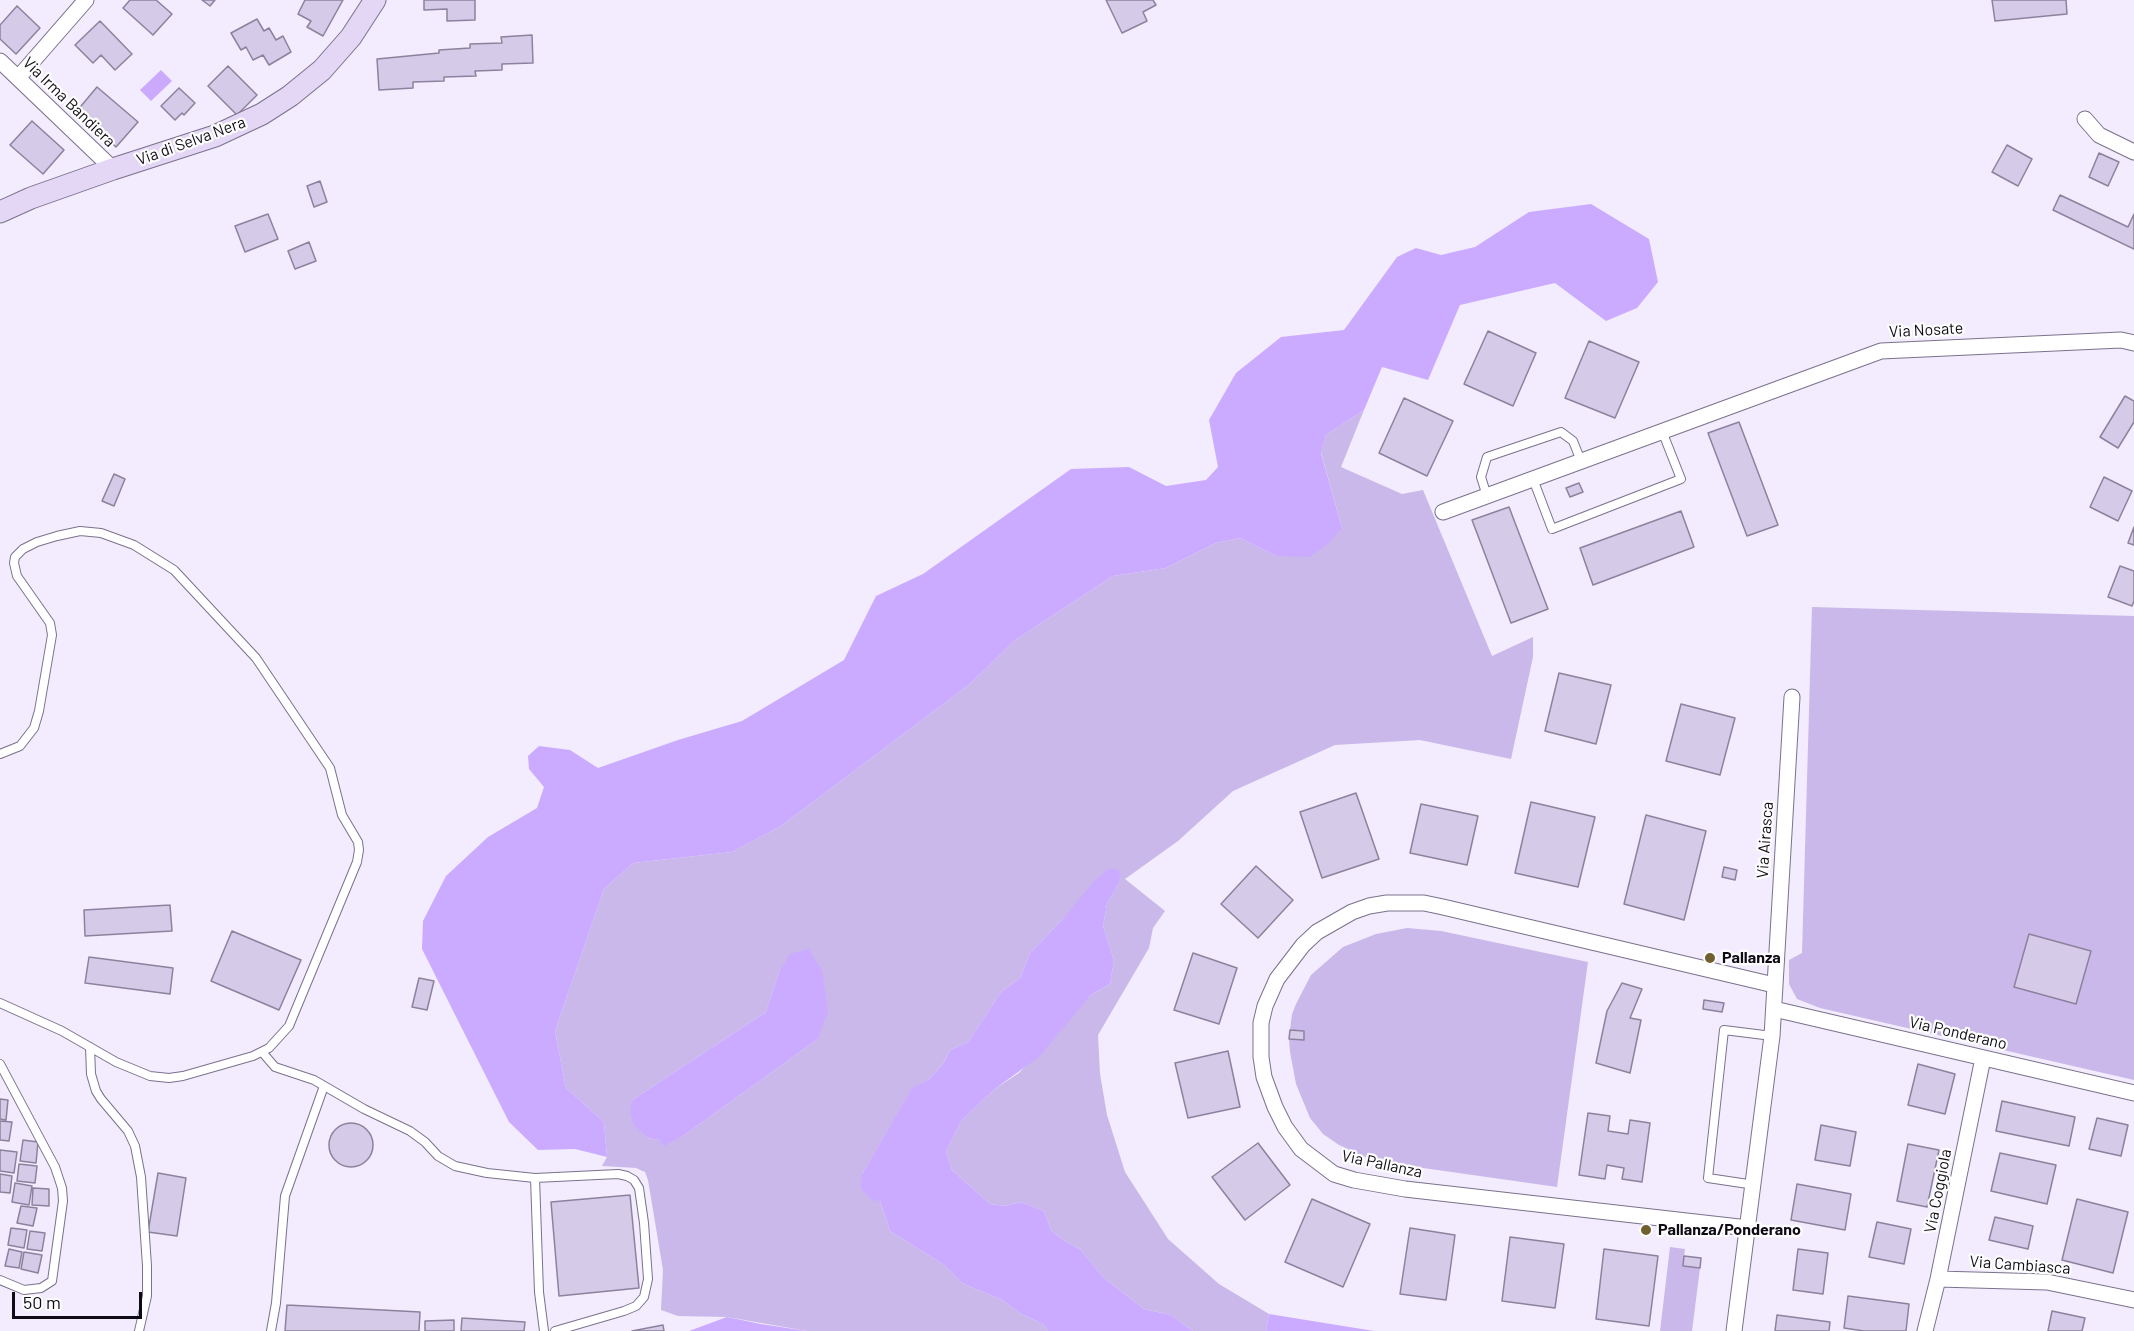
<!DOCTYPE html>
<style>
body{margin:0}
#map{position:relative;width:2134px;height:1331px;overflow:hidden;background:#f2ecfe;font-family:Barlow,sans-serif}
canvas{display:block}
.scale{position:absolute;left:12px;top:1292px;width:130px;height:27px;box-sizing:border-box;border:3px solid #0f0b15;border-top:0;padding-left:8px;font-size:18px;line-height:21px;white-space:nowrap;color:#0f0b15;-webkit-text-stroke:4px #fdfdfd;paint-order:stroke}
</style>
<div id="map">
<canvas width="2134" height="1331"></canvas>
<div class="scale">50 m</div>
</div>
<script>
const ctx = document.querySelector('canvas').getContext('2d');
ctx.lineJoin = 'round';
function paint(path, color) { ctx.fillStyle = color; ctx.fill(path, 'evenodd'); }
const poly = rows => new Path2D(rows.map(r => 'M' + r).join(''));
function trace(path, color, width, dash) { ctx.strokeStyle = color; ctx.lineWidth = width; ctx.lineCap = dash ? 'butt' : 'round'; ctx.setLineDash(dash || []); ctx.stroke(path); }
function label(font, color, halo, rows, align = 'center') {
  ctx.font = font + ' Barlow,sans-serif'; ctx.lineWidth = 4.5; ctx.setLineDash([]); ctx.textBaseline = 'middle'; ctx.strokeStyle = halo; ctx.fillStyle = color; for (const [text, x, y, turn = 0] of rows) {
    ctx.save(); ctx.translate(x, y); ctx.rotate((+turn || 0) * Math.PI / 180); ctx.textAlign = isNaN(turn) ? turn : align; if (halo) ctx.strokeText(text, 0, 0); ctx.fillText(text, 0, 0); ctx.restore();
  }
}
paint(poly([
 [1364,410,1341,467,1402,494,1423,490,1492,656,1533,637,1533,657,1511,759,1420,740,1335,745,1233,791,1178,841,1125,879,1165,911,1153,928,1149,948,1098,1035,1100,1074,1107,1115,1125,1172,1168,1239,1219,1284,1269,1314,1266,1331,1193,1331,1171,1315,1144,1309,1104,1278,1080,1249,1063,1240,1051,1230,1044,1211,1021,1202,1005,1206,990,1204,952,1170,946,1151,962,1120,996,1088,1019,1073,1091,995,1110,984,1114,960,1103,926,1107,904,1119,883,1062,920,1030,953,1020,978,1001,992,968,1042,950,1050,943,1064,929,1079,912,1089,862,1174,880,1201,890,1231,944,1265,962,1283,1002,1300,1021,1314,1043,1324,1048,1331,807,1331,727,1317,678,1316,661,1310,663,1270,648,1180,645,1172,636,1168,602,1166,607,1157,604,1122,566,1088,555,1031,604,889,633,863,732,852,781,826,970,684,1014,641,1113,576,1166,568,1216,543,1240,538,1276,556,1342,528,1321,452,1326,435],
 [779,973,818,1039,683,1136,664,1145,659,1140,648,1138,632,1100,766,1012],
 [1812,607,2134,616,2134,1080,1820,1008,1797,999,1789,984,1789,960,1802,953],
 [1407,928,1441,931,1588,962,1557,1187,1374,1161,1339,1145,1323,1134,1310,1118,1296,1084,1290,1052,1289,1039,1304,1040,1304,1032,1290,1030,1292,1014,1296,1004,1311,975,1343,947,1376,934],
 [1670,1247,1685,1249,1683,1266,1700,1268,1692,1331,1660,1331]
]), '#cab8ea');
paint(poly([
 [1591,204,1649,239,1658,282,1637,308,1606,321,1555,283,1460,305,1428,380,1382,367,1364,410,1326,435,1321,453,1342,528,1329,543,1310,557,1276,556,1240,538,1216,543,1166,568,1113,576,1014,641,970,684,781,826,732,852,633,863,604,889,555,1031,566,1088,604,1122,607,1157,575,1149,538,1150,509,1122,422,949,423,921,446,876,488,837,537,808,544,787,529,769,528,756,539,746,570,750,598,768,678,740,742,721,844,660,876,596,923,574,1071,469,1129,467,1166,486,1206,480,1218,467,1209,420,1236,373,1281,337,1344,330,1397,257,1416,248,1441,255,1475,247,1529,212],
 [1110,868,1120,871,1119,883,1107,904,1103,926,1114,960,1110,984,1091,995,1039,1057,996,1088,962,1120,946,1151,952,1170,990,1204,1005,1206,1021,1202,1044,1211,1051,1230,1063,1240,1080,1249,1104,1278,1144,1309,1171,1315,1193,1331,1048,1331,1043,1324,1021,1314,1002,1300,962,1283,944,1265,890,1231,880,1201,872,1200,861,1189,862,1174,912,1088,929,1079,943,1064,950,1050,968,1042,1001,992,1020,978,1030,953,1062,920,1094,881],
 [808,949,822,970,828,1011,818,1039,683,1136,664,1146,659,1140,648,1138,633,1124,630,1112,632,1100,766,1012,779,973,790,954],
 [1269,1314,1374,1331,1266,1331],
 [727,1317,761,1324,807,1331,689,1331]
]), '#cbabff');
paint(poly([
 [161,70,172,81,151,101,140,90]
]), '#cbaafe');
const building = poly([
 [130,0,156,0,172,14,153,35,123,8,130,0],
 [202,0,215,0,210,6,202,0],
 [305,0,343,0,323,36,307,27,311,21,298,14,305,0],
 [424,0,475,0,475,20,447,21,447,9,424,10,424,0],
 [1106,0,1153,0,1156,5,1143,12,1147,21,1122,33,1106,0],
 [1992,0,2066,0,2067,14,1995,21,1992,0],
 [17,6,40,28,16,54,0,39,0,25,17,6],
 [257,19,264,31,269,28,276,40,283,36,291,52,269,65,263,55,253,60,246,47,241,50,231,33,257,19],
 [100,21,132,54,115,70,101,55,93,63,75,45,100,21],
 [532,35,533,63,502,64,502,70,475,71,476,76,444,77,444,81,413,82,413,88,379,90,377,59,439,53,439,50,470,48,470,44,502,43,501,37,532,35],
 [228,66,257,95,237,115,208,86,228,66],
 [97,87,138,122,116,147,76,112,97,87],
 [179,88,195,103,184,115,182,113,175,120,161,106,179,88],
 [32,121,64,150,43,174,10,145,32,121],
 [2007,145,2032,159,2018,186,1992,172,2007,145],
 [2099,153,2119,162,2108,186,2089,177,2099,153],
 [320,181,327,202,314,207,307,186,320,181],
 [2060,195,2128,227,2134,214,2134,249,2053,210,2060,195],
 [268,214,278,239,245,252,235,226,268,214],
 [309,242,316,261,295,269,288,251,309,242],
 [1488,331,1536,353,1513,406,1464,384,1488,331],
 [1589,341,1639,362,1615,418,1565,398,1589,341],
 [2125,396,2134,401,2134,422,2118,448,2100,437,2125,396],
 [1404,398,1453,421,1427,476,1379,453,1404,398],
 [1739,422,1778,525,1747,536,1708,433,1739,422],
 [114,474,125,479,114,506,102,501,114,474],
 [2104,477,2132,491,2118,521,2090,507,2104,477],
 [1579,483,1583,492,1570,497,1566,488,1579,483],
 [1509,507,1548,609,1511,623,1472,520,1509,507],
 [1681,511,1694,547,1593,585,1580,548,1681,511],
 [2134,527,2134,545,2128,543,2134,527],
 [2120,566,2134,571,2134,601,2132,606,2108,597,2120,566],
 [1559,673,1611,685,1596,744,1545,731,1559,673],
 [1681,704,1735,718,1720,775,1666,761,1681,704],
 [1356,793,1379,859,1322,878,1300,812,1356,793],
 [1531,802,1595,817,1578,887,1515,873,1531,802],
 [1421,804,1478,816,1467,865,1410,853,1421,804],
 [1646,815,1706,831,1684,920,1624,904,1646,815],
 [1256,866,1293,900,1258,938,1221,904,1256,866],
 [1724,867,1737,870,1735,880,1722,877,1724,867],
 [170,905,172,931,85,936,84,910,170,905],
 [232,931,301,960,279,1010,211,981,232,931],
 [2029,934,2091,951,2076,1004,2014,987,2029,934],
 [1193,953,1237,968,1219,1024,1174,1010,1193,953],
 [89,957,173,968,170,994,85,983,89,957],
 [419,978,434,981,427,1010,412,1007,419,978],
 [1622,983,1642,989,1630,1018,1641,1020,1630,1073,1596,1063,1607,1011,1622,983],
 [1704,1000,1724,1003,1722,1012,1703,1009,1704,1000],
 [1290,1030,1304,1031,1304,1040,1289,1039,1290,1030],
 [1228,1051,1240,1107,1188,1118,1175,1063,1228,1051],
 [1918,1064,1955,1074,1945,1114,1908,1105,1918,1064],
 [0,1099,8,1100,6,1120,0,1119,0,1099],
 [2002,1101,2075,1117,2069,1146,1996,1131,2002,1101],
 [1588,1113,1610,1116,1608,1131,1628,1134,1630,1120,1650,1123,1642,1182,1622,1179,1624,1168,1607,1165,1605,1179,1579,1175,1588,1113],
 [2097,1118,2128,1125,2121,1156,2089,1149,2097,1118],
 [0,1121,12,1122,9,1141,0,1140,0,1121],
 '329 1145a22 22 0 1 1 44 0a22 22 0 1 1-44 0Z',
 [1821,1125,1856,1132,1850,1166,1815,1160,1821,1125],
 [23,1140,38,1142,36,1163,20,1161,23,1140],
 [1258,1143,1290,1185,1245,1220,1212,1177,1258,1143],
 [1908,1144,1939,1150,1927,1207,1897,1201,1908,1144],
 [0,1150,17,1152,14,1173,0,1171,0,1150],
 [2000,1153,2056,1165,2047,1204,1991,1191,2000,1153],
 [19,1164,37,1166,35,1183,17,1181,19,1164],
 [158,1173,186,1178,177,1236,148,1232,158,1173],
 [0,1174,12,1176,10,1193,0,1192,0,1174],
 [15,1183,32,1186,29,1205,12,1202,15,1183],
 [1797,1184,1851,1194,1845,1230,1791,1220,1797,1184],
 [33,1188,49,1189,49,1206,32,1205,33,1188],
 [630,1195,639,1288,559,1296,551,1202,630,1195],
 [1312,1199,1370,1224,1343,1287,1285,1262,1312,1199],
 [2077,1199,2128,1212,2113,1273,2062,1260,2077,1199],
 [21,1206,37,1208,33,1226,17,1223,21,1206],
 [1995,1217,2033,1226,2028,1249,1989,1240,1995,1217],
 [1877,1222,1911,1229,1904,1264,1869,1257,1877,1222],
 [11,1228,27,1230,24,1248,8,1245,11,1228],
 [1410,1228,1455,1235,1446,1300,1400,1294,1410,1228],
 [30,1231,45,1233,42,1251,27,1249,30,1231],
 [1510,1237,1564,1244,1555,1308,1502,1301,1510,1237],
 [9,1249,22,1252,19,1268,5,1266,9,1249],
 [1604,1249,1658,1256,1649,1326,1596,1319,1604,1249],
 [1798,1249,1828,1253,1823,1294,1793,1290,1798,1249],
 [24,1252,42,1255,38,1273,21,1269,24,1252],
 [1684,1256,1701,1258,1700,1268,1683,1266,1684,1256],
 [1848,1296,1909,1304,1906,1331,1864,1331,1844,1328,1848,1296],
 [287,1305,420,1312,419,1331,285,1331,287,1305],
 [2052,1311,2085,1318,2082,1331,2048,1331,2052,1311],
 [1777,1315,1830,1322,1829,1331,1775,1331,1777,1315],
 [462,1318,525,1322,524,1331,461,1331,462,1318],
 [454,1320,454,1331,425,1331,425,1321,454,1320],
 [663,1325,664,1331,632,1331,663,1325]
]);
paint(building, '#d5cbe8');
trace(building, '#8c829d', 1.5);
const lane = poly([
 [1533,479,1552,529,1681,479,1662,431],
 [1487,496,1481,477,1487,457,1561,432,1573,441,1581,461],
 [0,754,20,746,34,728,39,711,52,635,50,623,17,576,14,563,15,557,23,549,37,542,57,536,80,531,101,533,134,545,174,570,256,658,330,768,342,815,358,842,359,850,357,862,289,1026,269,1048,253,1056,183,1076,169,1078,150,1076,116,1062,62,1031,0,1003],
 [90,1047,91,1074,96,1091,101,1099,128,1131,135,1146,141,1177,147,1266,147,1296,139,1331],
 [262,1052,275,1067,314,1080,364,1109,410,1131,425,1142,438,1156,455,1166,487,1173,535,1178,618,1174,627,1176,634,1180,639,1188,644,1223,648,1279,644,1297,636,1306,624,1311,555,1331],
 [0,1064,55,1167,62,1188,63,1201,52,1281,41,1288,24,1290,0,1280],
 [535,1178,539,1292,544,1331],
 [1755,1185,1708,1178,1724,1030,1772,1036],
 [271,1331,276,1303,285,1196,324,1086]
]);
const street = poly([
 [0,61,113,169],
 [18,78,86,0],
 [2085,119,2099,135,2134,152],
 [1443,512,1881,351,2121,340,2134,343],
 [1774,1009,2134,1093],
 [1748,1228,1405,1189,1354,1180,1334,1174,1301,1149,1285,1127,1275,1107,1264,1077,1261,1057,1261,1023,1265,1006,1277,979,1303,945,1317,932,1352,912,1369,906,1387,903,1424,903,1443,907,1774,985],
 [1938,1279,2047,1282,2134,1300],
 [1734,1331,1772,1036,1792,697],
 [1925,1331,1938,1279,1983,1058]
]);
const secondary = poly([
 [0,212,31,198,113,169,215,136,262,114,290,96,322,70,351,37,375,0]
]);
trace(lane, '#7b718c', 10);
trace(street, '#7b718c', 17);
trace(secondary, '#7b718c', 23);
trace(lane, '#fff', 8);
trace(street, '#fff', 15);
trace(secondary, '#e4d7f5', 21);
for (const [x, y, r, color] of [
 [1710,958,6,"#70602e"],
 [1646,1230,6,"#70602e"]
]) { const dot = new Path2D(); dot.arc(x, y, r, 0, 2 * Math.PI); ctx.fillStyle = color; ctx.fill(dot); trace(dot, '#fdfdfd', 2); }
label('16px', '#0f0b15', '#fdfdfd', [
 ["Via Irma Bandiera",69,102,44],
 ["Via di Selva Nera",191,141,-20],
 ["Via Nosate",1926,330,-3],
 ["Via Airasca",1765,840,-86],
 ["Via Ponderano",1958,1033,13],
 ["Via Pallanza",1382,1164,12],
 ["Via Coggiola",1938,1191,-79],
 ["Via Cambiasca",2020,1265,4]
]);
label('bold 16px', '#0f0b15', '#fdfdfd', [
 ["Pallanza",1722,958],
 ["Pallanza/Ponderano",1658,1230]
], 'left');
</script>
